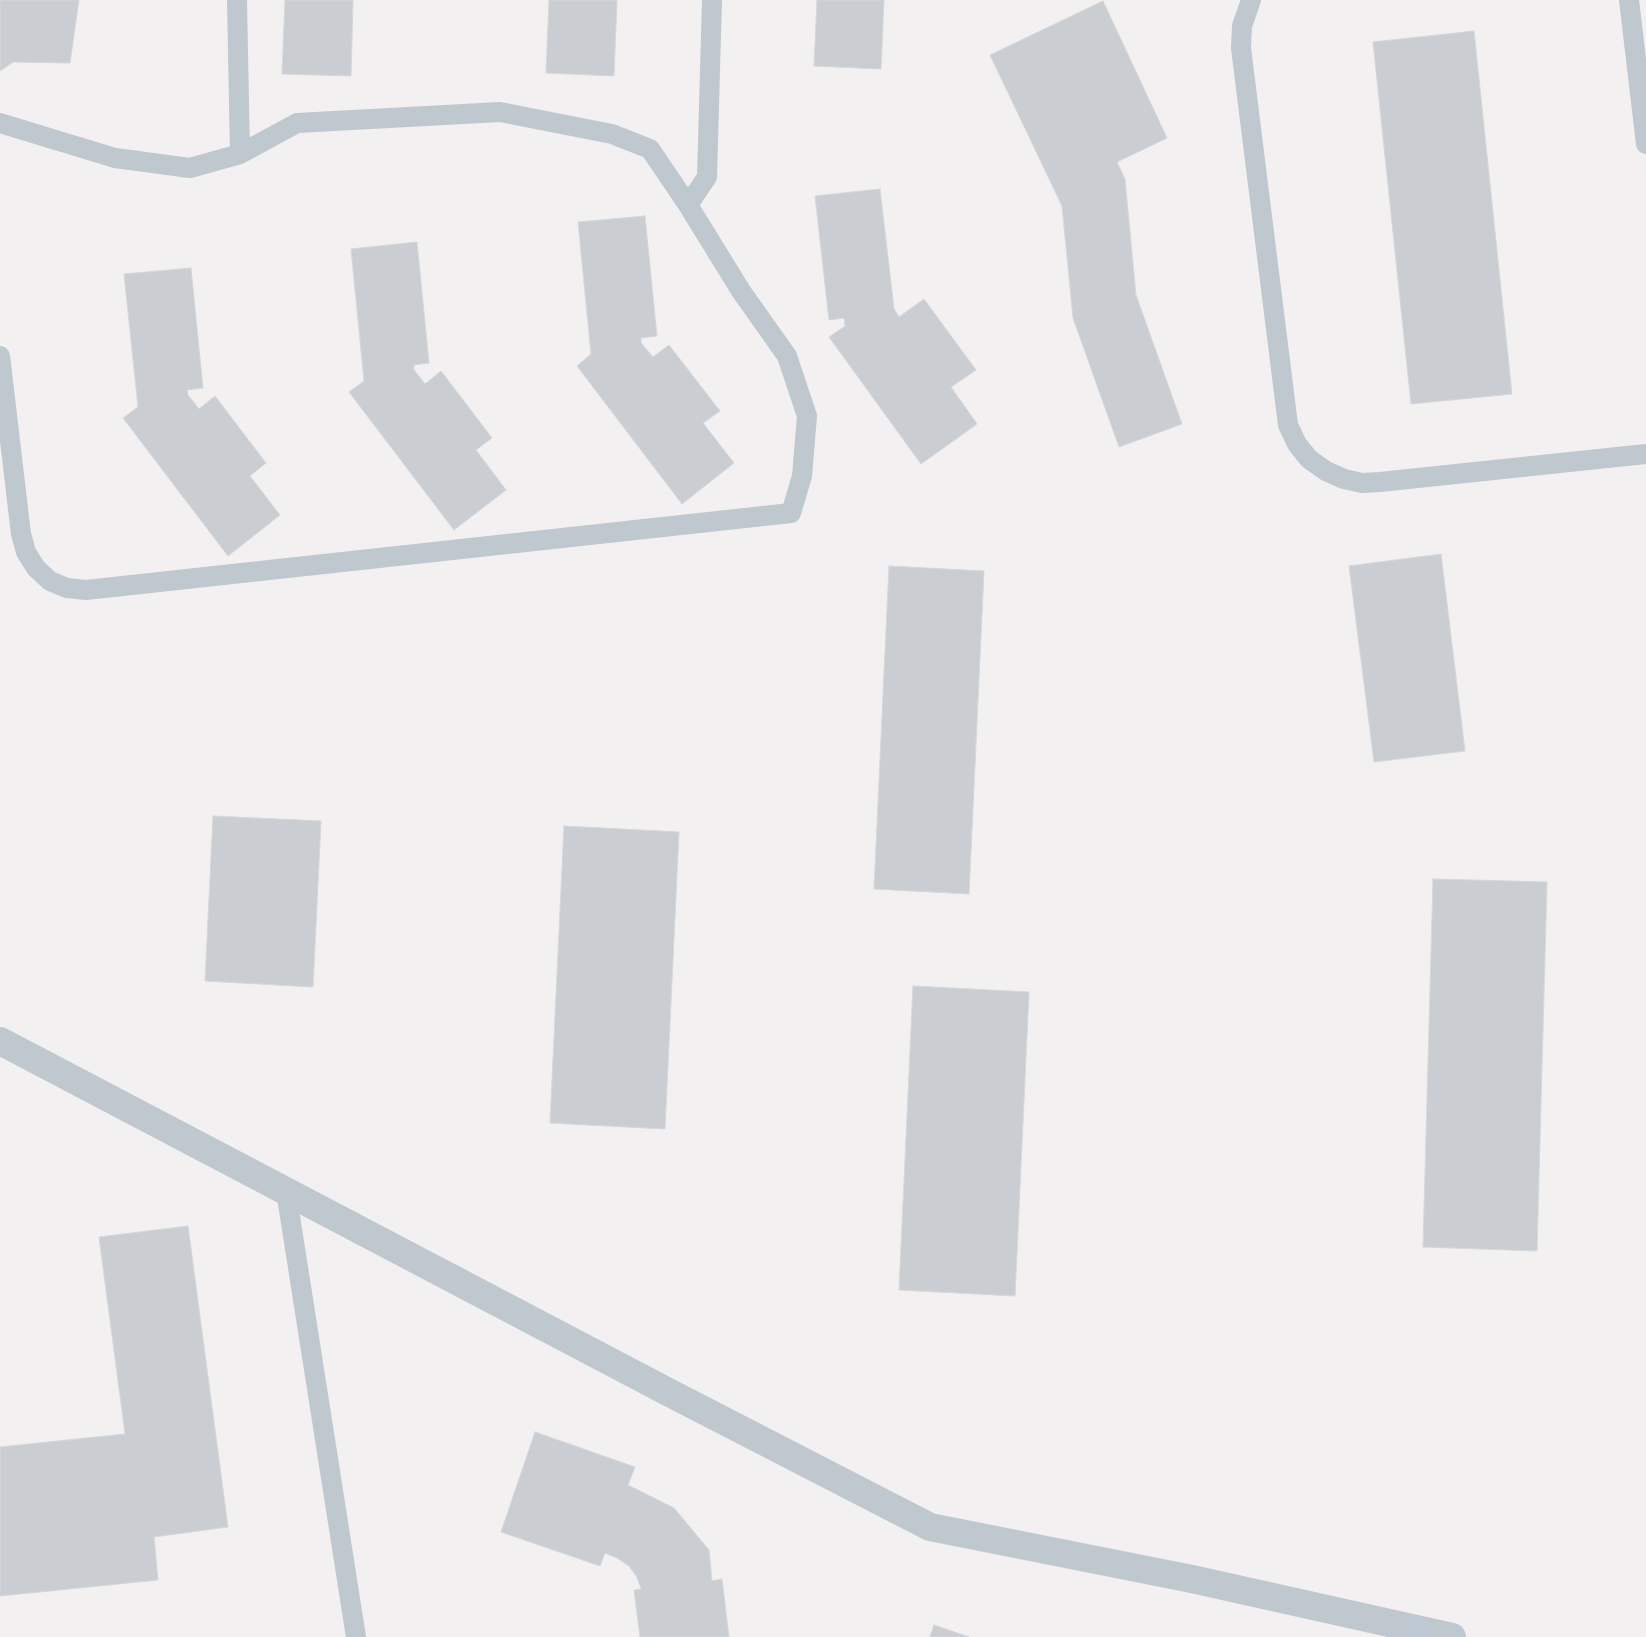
<!DOCTYPE html>
<style>
body{margin:0}
canvas{display:block;background:#f2f0f0}
</style>
<canvas width="1646" height="1637"></canvas>
<script>
const ctx = document.querySelector('canvas').getContext('2d');
ctx.lineJoin = 'round';
function paint(path, color) { ctx.fillStyle = color; ctx.fill(path, 'evenodd'); }
const poly = rows => new Path2D(rows.map(r => 'M' + r).join(''));
function trace(path, color, width, dash) { ctx.strokeStyle = color; ctx.lineWidth = width; ctx.lineCap = dash ? 'butt' : 'round'; ctx.setLineDash(dash || []); ctx.stroke(path); }
const building = poly([
 [0,0,79,0,70,63,13,62,0,71,0,0],
 [285,0,353,0,351,76,282,74,285,0],
 [549,0,617,0,614,76,546,73,549,0],
 [817,0,884,0,881,69,814,66,817,0],
 [1103,1,1167,138,1117,162,1125,179,1136,295,1182,424,1119,447,1073,318,1062,206,990,55,1103,1],
 [1474,31,1512,394,1411,404,1373,42,1474,31],
 [880,189,894,309,899,317,924,299,976,370,951,387,977,424,921,464,829,337,845,326,844,318,829,320,815,196,880,189],
 [645,216,657,336,641,338,641,343,653,357,669,345,720,411,703,423,734,463,682,504,577,366,591,354,578,222,645,216],
 [417,242,429,363,414,365,414,370,425,384,441,371,492,438,476,450,506,490,454,530,349,392,364,381,351,249,417,242],
 [191,268,203,388,187,390,188,395,199,409,215,396,266,463,250,476,280,515,228,556,123,418,138,407,124,274,191,268],
 [1441,554,1465,751,1374,762,1349,566,1441,554],
 [889,566,984,571,969,894,874,889,889,566],
 [213,816,321,821,313,987,205,981,213,816],
 [564,826,679,832,665,1129,550,1123,564,826],
 [1433,879,1547,882,1537,1251,1423,1247,1433,879],
 [913,986,1029,992,1015,1296,899,1290,913,986],
 [188,1226,228,1527,154,1537,158,1580,0,1596,0,1447,125,1434,99,1237,188,1226],
 [535,1432,635,1467,628,1485,674,1508,709,1550,712,1581,722,1579,729,1637,640,1637,634,1590,641,1589,637,1577,629,1566,617,1558,605,1553,600,1566,501,1532,535,1432],
 [934,1625,969,1637,930,1637,934,1625]
]);
paint(building, '#cacdd2');
trace(building, '#d5d7db', 1);
trace(poly([
 [237,0,240,154],
 [1251,0,1242,26,1241,48,1288,425,1297,444,1309,459,1326,471,1344,479,1362,483,1380,482,1646,454],
 [1629,0,1646,144],
 [0,123,115,158,190,168,240,154,297,123,500,112,612,134,650,149,688,205,741,291,787,356,807,416,802,476,791,513,86,590,67,588,50,581,36,568,26,552,21,534,0,356],
 [688,205,707,177,712,0],
 [286,1191,356,1637]
]), '#bfc8ce', 20);
trace(poly([
 [0,1041,670,1393,930,1527,1192,1579,1452,1637]
]), '#bfc8ce', 28);
trace(poly([
 [1419,1637,1419,1630]
]), '#bfc9d3', 28);
</script>
